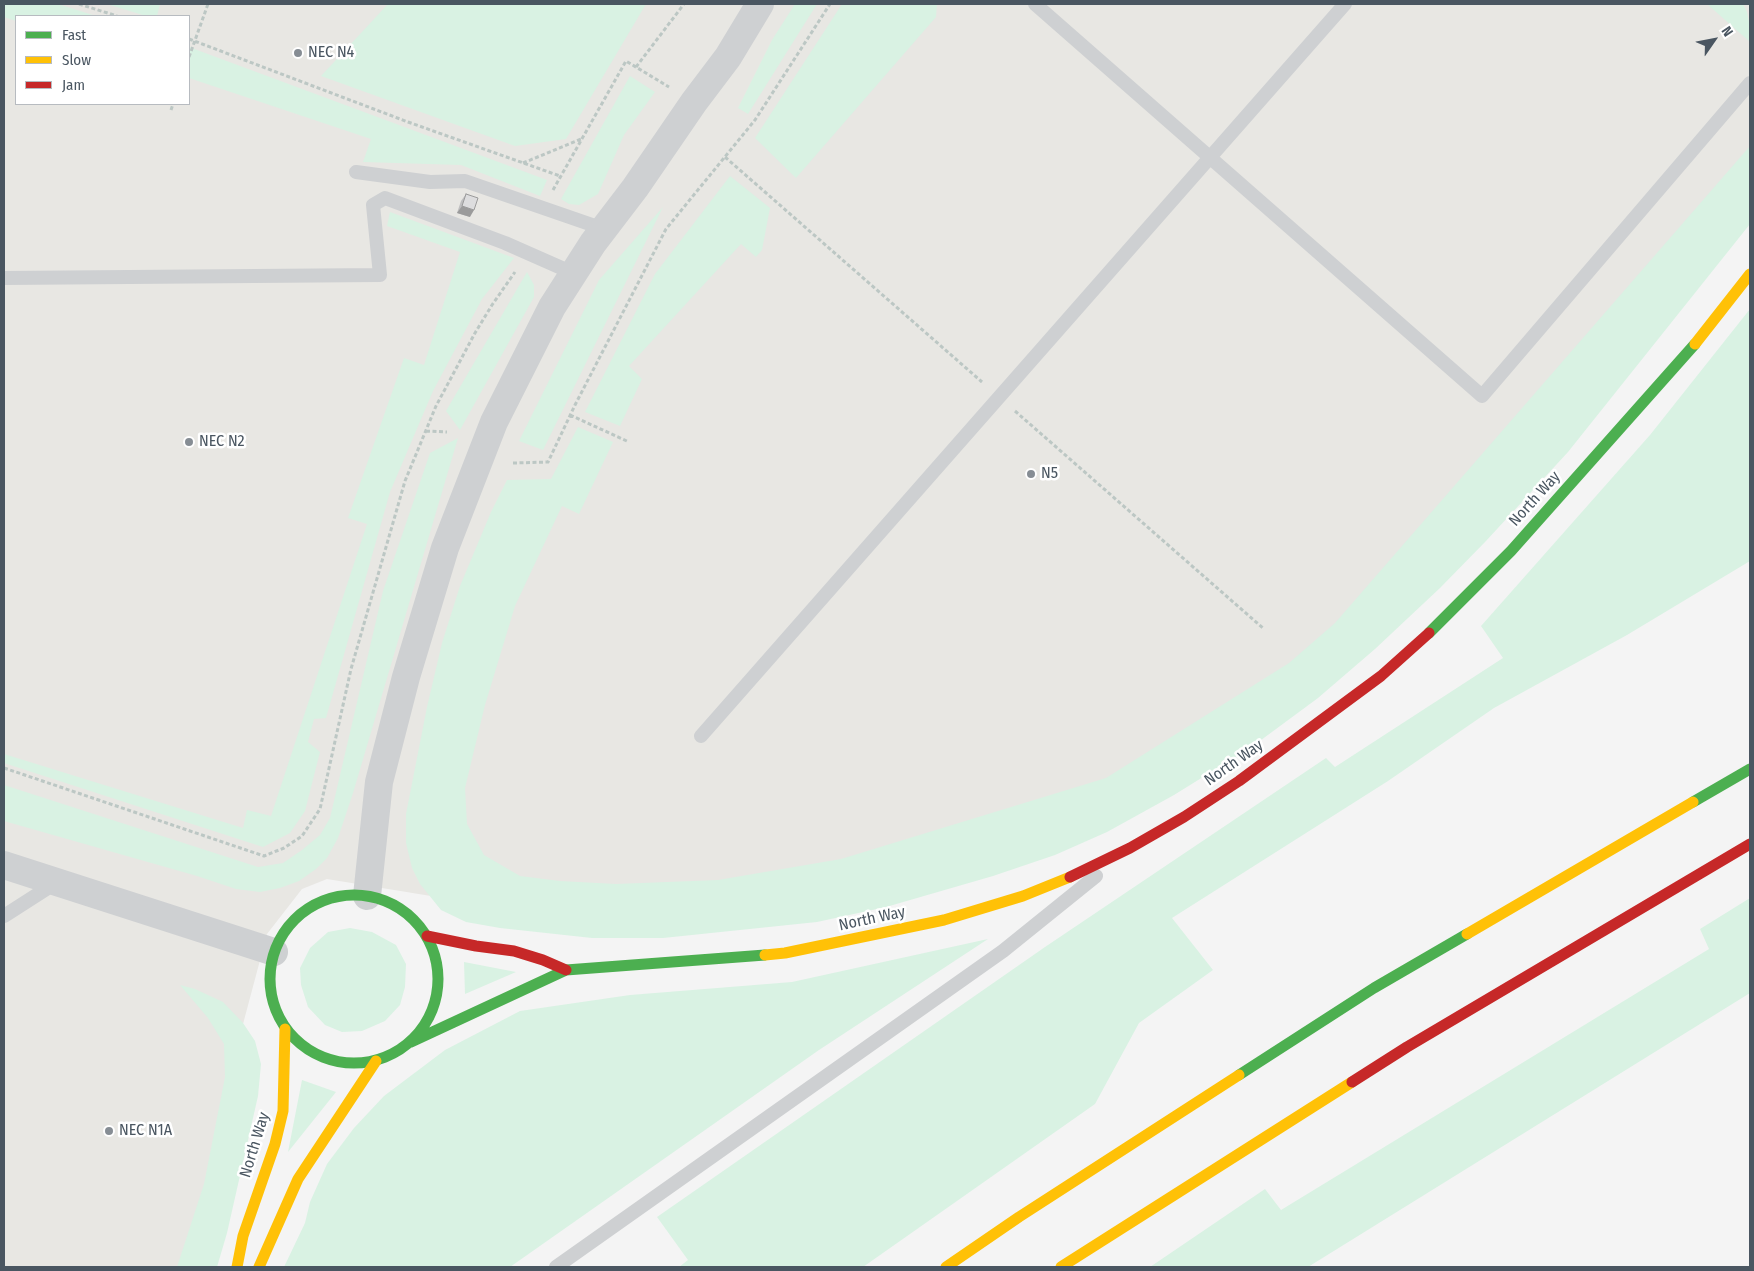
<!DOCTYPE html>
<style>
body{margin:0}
#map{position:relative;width:1754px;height:1271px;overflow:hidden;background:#f4f4f4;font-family:"Fira Sans Condensed",sans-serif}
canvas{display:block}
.frame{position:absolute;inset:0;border:5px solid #4a5661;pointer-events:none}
.legend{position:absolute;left:15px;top:15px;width:175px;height:90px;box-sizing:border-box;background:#fff;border:1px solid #b7bbc0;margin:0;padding:6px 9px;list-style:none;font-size:15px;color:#4a5661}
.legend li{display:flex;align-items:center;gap:10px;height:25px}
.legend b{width:25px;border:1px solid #b7bbc0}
.north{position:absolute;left:1689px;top:15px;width:50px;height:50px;-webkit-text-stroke:4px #fff;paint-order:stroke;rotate:57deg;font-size:14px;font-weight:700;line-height:20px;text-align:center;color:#4a5661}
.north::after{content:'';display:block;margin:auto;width:18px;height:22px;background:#4a5661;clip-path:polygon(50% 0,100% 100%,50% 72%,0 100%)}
</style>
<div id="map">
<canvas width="1754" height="1271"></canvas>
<div class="frame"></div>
<ul class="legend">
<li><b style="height:6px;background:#4caf50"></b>Fast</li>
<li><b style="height:6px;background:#ffc107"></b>Slow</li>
<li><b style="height:6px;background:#c62828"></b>Jam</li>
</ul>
<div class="north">N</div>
</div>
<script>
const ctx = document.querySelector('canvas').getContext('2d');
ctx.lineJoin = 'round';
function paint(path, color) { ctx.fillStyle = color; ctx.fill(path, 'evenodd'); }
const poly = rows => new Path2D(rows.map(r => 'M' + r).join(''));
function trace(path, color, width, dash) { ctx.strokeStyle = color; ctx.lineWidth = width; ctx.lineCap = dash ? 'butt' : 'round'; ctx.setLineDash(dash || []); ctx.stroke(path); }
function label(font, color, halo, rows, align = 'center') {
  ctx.font = font + ' "Fira Sans Condensed",sans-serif'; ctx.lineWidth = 5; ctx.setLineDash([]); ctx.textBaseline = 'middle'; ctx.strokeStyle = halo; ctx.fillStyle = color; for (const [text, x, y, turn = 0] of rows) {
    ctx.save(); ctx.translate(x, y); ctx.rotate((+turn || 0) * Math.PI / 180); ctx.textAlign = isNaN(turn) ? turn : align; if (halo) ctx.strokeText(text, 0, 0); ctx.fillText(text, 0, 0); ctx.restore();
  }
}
paint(poly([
 [4,4,1750,4,1750,166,1312,692,1018,856,492,906,327,879,302,889,267,934,227,1084,204,1207,183,1267,4,1267],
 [16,16,189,16,189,104,16,104]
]), '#e8e7e3');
paint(poly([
 [4,4,58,4,96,16,16,16,16,21,4,17],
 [107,4,160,4,157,16,146,16],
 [388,4,646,4,566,139,515,146,321,76],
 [795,4,817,4,748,114,738,108,772,40],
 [842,4,937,4,936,17,796,178,755,138],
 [1707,4,1743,4,1747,12,1750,27,1750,42],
 [189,47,547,180,540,196,461,165,363,162,371,139,189,78],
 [630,76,655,92,624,135,598,194,579,205,569,204,561,199],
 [1750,146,1750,224,1568,452,1486,541,1440,588,1375,649,1318,698,1253,746,1174,795,1107,832,1055,855,993,876,886,907,817,922,663,938,592,938,500,928,466,922,441,910,420,884,412,868,406,843,406,814,427,707,442,643,460,586,491,512,507,480,551,479,578,427,613,442,579,514,562,506,515,606,485,705,465,788,467,824,484,855,520,876,560,881,616,884,718,880,841,859,1106,778,1289,663,1335,623],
 [730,176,770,208,762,250,756,257,741,244,629,366,642,379,620,426,585,412,655,274],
 [663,207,543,450,519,441,599,280],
 [390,212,514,258,482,299,433,391,390,492,326,718,314,719,308,742,320,752,305,811,290,833,263,847,4,763,4,754,243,828,247,810,271,816,367,524,348,518,404,358,424,365,460,252,387,226],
 [527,272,534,285,534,297,460,430,446,411],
 [1750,309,1750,561,1627,635,1494,708,1388,781,1172,918,1213,970,1139,1023,1095,1104,863,1267,679,1267,688,1260,657,1217,1045,947,1326,758,1335,767,1503,658,1481,626,1650,435],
 [458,438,353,793,338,838,327,858,316,869,299,881,280,888,260,892,236,889,197,876,4,821,4,785,258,867,283,863,302,850,320,835,330,818,383,591,430,453],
 [1750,898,1750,993,1308,1267,1150,1267,1265,1189,1281,1210,1709,949,1700,929],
 [350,928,372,932,396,945,406,964,405,987,400,1005,385,1021,362,1031,342,1032,325,1025,308,1007,301,985,300,968,310,948,328,932],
 [988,939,819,1050,510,1267,284,1267,305,1223,310,1202,327,1164,354,1128,384,1096,445,1050,520,1011,630,995,792,982],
 [464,962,516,972,465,994],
 [180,985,195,989,223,1002,243,1023,255,1041,261,1064,258,1096,227,1233,217,1267,177,1267,204,1184,225,1077,224,1044,208,1018],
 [302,1080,336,1092,288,1152]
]), '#d9f2e3');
trace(poly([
 [79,4,117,16],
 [189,39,408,122,560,176],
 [189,57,208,4],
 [636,67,684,4],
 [171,110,173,104],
 [725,157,982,382],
 [523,163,581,139],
 [553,190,626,61,669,87],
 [1015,411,1264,629],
 [570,415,629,442],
 [426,431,447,432],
 [513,463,548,462,575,405,666,229,755,120,830,4],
 [4,768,264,856,284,848,302,836,320,809,351,669,405,481,436,406,475,333,492,305,515,272]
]), '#bcc7c4', 3, [4, 2.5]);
trace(poly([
 [1035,4,1482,396,1750,83],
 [356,172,430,182,465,181,604,229],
 [4,278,380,275,373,205,385,198,505,243,573,273],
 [701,736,1345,4],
 [4,916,57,882],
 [556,1267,1003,951,1096,876]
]), '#ced0d2', 14);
trace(poly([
 [4,865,274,952],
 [367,896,379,782,406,677,445,548,494,422,552,307,593,243,635,188,694,102,728,57,760,4]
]), '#ced0d2', 28);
trace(poly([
 [1429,633,1511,551,1695,344],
 [1693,802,1750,769],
 '270 979a84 84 0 1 1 168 0a84 84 0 1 1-168 0Z',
 [411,1042,566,970,765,955],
 [1239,1075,1374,988,1467,934]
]), '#4caf50', 11);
trace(poly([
 [1695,344,1750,274],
 [1467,934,1693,802],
 [765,955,785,953,944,920,1023,896,1070,877],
 [237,1267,243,1236,275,1144,283,1111,285,1029],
 [259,1267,298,1179,376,1061],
 [946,1267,1019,1217,1239,1075],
 [1061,1267,1352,1082]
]), '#ffc107', 11);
trace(poly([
 [1070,877,1130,848,1184,817,1239,781,1381,676,1429,633],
 [427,936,476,946,514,951,543,960,566,970],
 [1352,1082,1407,1047,1750,844]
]), '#c62828', 11);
paint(poly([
 [466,194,470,217,457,213,461,201]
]), '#bebebf');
paint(poly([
 [462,206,474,210,470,217,457,213]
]), '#9b9b9b');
const building = poly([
 [466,194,478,198,474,210,462,206,466,194]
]);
paint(building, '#ddddde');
trace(building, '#9b9b9b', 1);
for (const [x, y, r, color] of [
 [298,53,5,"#868d94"],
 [189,442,5,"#868d94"],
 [1031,474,5,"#868d94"],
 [109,1131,5,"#868d94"]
]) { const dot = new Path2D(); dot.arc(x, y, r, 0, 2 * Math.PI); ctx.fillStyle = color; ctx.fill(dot); trace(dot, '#fff', 2); }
label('16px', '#4a5661', '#fff', [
 ["NEC N4",308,53],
 ["NEC N2",199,442],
 ["N5",1041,474],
 ["NEC N1A",119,1131]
], 'left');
label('16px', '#4a5661', '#fff', [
 ["North Way",1535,499,-48],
 ["North Way",1234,763,-35],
 ["North Way",872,919,-12],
 ["North Way",255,1145,-73]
]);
</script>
